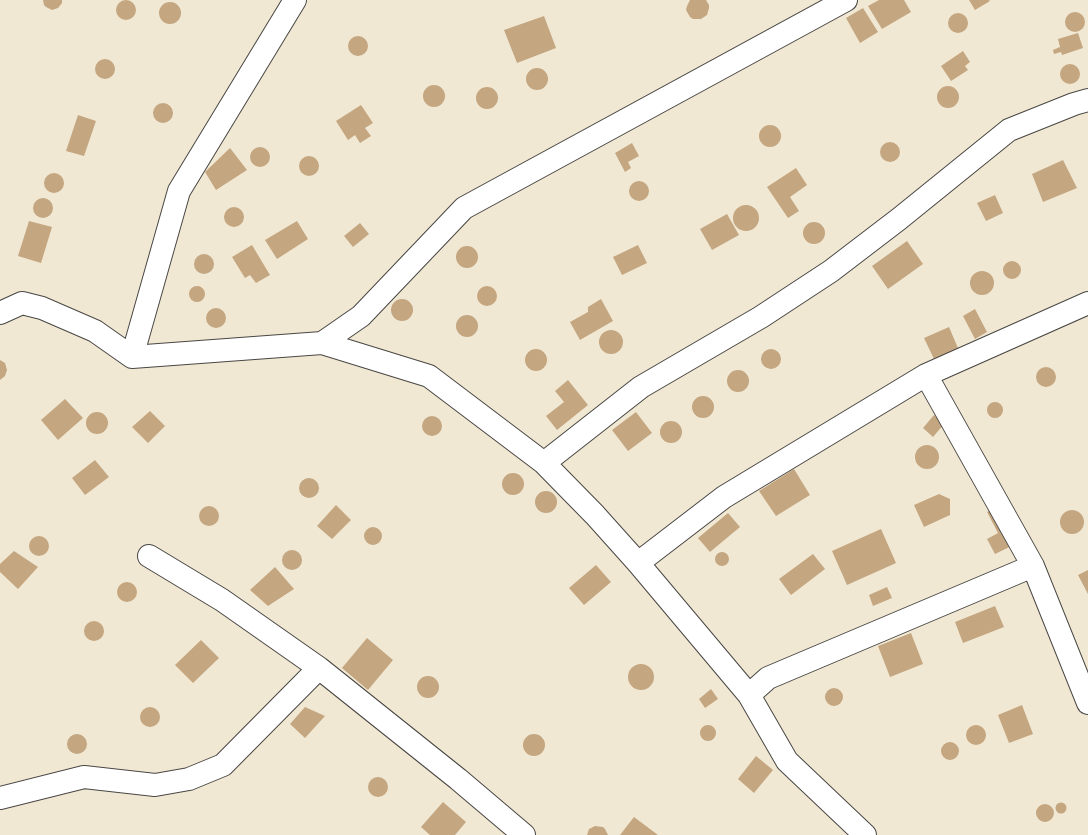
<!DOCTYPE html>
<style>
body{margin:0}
canvas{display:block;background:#f1e8d3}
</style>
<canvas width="1088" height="835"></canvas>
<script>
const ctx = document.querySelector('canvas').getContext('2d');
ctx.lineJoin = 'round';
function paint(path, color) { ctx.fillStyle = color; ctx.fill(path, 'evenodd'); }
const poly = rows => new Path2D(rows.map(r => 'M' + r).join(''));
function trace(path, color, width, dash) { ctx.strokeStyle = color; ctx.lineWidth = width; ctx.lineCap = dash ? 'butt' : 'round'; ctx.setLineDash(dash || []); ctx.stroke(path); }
paint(poly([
 '116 10a10 10 0 1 1 20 0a10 10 0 1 1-20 0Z',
 [43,0,62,0,62,3,58,8,52,10,46,7,44,5],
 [690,0,706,0,709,5,709,8,707,15,701,19,693,19,690,17,686,10,687,6],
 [879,0,904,0,911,12,882,29,868,6],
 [969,0,989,0,990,1,975,10],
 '159 13a11 11 0 1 1 22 0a11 11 0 1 1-22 0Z',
 [863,8,878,32,860,43,846,18],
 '1065 22a10 10 0 1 1 20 0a10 10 0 1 1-20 0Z',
 '948 23a10 10 0 1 1 20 0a10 10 0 1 1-20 0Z',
 [544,16,556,48,517,63,504,30],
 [1078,33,1083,48,1062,55,1061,52,1054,54,1053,50,1060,47,1058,39],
 '348 46a10 10 0 1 1 20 0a10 10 0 1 1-20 0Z',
 [963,51,970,62,965,66,968,70,951,81,941,66],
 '95 69a10 10 0 1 1 20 0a10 10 0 1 1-20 0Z',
 '1060 74a10 10 0 1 1 20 0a10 10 0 1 1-20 0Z',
 '526 79a11 11 0 1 1 22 0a11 11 0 1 1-22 0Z',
 '423 96a11 11 0 1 1 22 0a11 11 0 1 1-22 0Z',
 '937 97a11 11 0 1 1 22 0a11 11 0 1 1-22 0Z',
 '476 98a11 11 0 1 1 22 0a11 11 0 1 1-22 0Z',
 '153 113a10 10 0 1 1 20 0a10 10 0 1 1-20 0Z',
 [361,105,373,123,365,128,371,136,360,143,355,135,348,140,336,121],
 [78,115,96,121,84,156,66,151],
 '759 136a11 11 0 1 1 22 0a11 11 0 1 1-22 0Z',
 '880 152a10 10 0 1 1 20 0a10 10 0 1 1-20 0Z',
 [632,143,639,156,628,162,631,168,625,172,615,153],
 '250 157a10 10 0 1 1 20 0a10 10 0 1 1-20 0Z',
 [230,148,247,170,216,190,205,172],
 '299 166a10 10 0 1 1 20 0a10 10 0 1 1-20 0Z',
 [1063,160,1077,188,1043,202,1032,174],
 [796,168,807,185,790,197,799,211,788,218,767,187],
 '44 183a10 10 0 1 1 20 0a10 10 0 1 1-20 0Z',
 '629 191a10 10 0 1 1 20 0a10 10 0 1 1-20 0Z',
 [995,195,1003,213,986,221,977,203],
 '33 208a10 10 0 1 1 20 0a10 10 0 1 1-20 0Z',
 '733 218a13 13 0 1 1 26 0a13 13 0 1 1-26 0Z',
 '224 217a10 10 0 1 1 20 0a10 10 0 1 1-20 0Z',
 [727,214,739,235,712,250,700,229],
 [29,221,52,227,41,263,18,256],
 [297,221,308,239,277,259,265,240],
 '803 233a11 11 0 1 1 22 0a11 11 0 1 1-22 0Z',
 [360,223,369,234,353,247,344,236],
 [907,241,923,264,888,289,872,266],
 [252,245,270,275,256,283,250,275,245,278,232,257],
 [638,245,647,263,622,275,613,257],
 '456 257a11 11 0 1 1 22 0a11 11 0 1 1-22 0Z',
 '194 264a10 10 0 1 1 20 0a10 10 0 1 1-20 0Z',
 '1003 270a9 9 0 1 1 18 0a9 9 0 1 1-18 0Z',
 '970 283a12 12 0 1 1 24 0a12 12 0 1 1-24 0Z',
 '477 296a10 10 0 1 1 20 0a10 10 0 1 1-20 0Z',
 '189 294a8 8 0 1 1 16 0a8 8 0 1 1-16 0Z',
 [601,299,613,321,580,340,570,322,588,312,588,307],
 '391 310a11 11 0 1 1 22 0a11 11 0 1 1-22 0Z',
 '206 318a10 10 0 1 1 20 0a10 10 0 1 1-20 0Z',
 [975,309,987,332,975,339,963,316],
 '456 326a11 11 0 1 1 22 0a11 11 0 1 1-22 0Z',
 [949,327,958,348,934,359,924,338],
 '599 342a12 12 0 1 1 24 0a12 12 0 1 1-24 0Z',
 '761 359a10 10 0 1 1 20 0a10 10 0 1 1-20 0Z',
 '525 360a11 11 0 1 1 22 0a11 11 0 1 1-22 0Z',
 [0,360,5,363,7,370,5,376,0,380],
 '1036 377a10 10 0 1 1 20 0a10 10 0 1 1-20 0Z',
 '727 381a11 11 0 1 1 22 0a11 11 0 1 1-22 0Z',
 [568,380,588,405,557,430,546,416,564,402,555,391],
 '692 407a11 11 0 1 1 22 0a11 11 0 1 1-22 0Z',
 [65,399,83,418,58,440,41,420],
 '987 410a8 8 0 1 1 16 0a8 8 0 1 1-16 0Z',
 [150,411,165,426,148,443,132,427],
 '86 423a11 11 0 1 1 22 0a11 11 0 1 1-22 0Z',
 [636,412,652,433,628,451,612,430],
 [934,415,944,424,933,437,923,428],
 '422 426a10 10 0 1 1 20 0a10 10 0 1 1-20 0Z',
 '660 432a11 11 0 1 1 22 0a11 11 0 1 1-22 0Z',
 '915 457a12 12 0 1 1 24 0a12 12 0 1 1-24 0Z',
 [95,460,109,477,85,495,72,478],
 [794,469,810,495,776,516,759,491],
 '502 484a11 11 0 1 1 22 0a11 11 0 1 1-22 0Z',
 '299 488a10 10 0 1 1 20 0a10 10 0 1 1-20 0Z',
 '535 502a11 11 0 1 1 22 0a11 11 0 1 1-22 0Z',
 [939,494,950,499,950,515,924,527,914,505],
 [1005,503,1024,540,995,554,987,539,998,533,987,512],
 [336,505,351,520,332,539,317,526],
 '199 516a10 10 0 1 1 20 0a10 10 0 1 1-20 0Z',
 '1060 522a12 12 0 1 1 24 0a12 12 0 1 1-24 0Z',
 [728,513,740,527,710,552,698,538],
 '364 536a9 9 0 1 1 18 0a9 9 0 1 1-18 0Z',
 [881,529,896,563,847,585,832,551],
 '29 546a10 10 0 1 1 20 0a10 10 0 1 1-20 0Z',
 '282 560a10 10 0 1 1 20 0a10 10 0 1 1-20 0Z',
 [14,551,38,567,18,589,0,572,0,564],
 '715 559a7 7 0 1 1 14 0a7 7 0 1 1-14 0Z',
 [813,554,825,569,791,595,779,579],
 [596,565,611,582,584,605,569,588],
 [275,567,294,589,268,606,250,590],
 [1088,570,1088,594,1078,575],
 '117 592a10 10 0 1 1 20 0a10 10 0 1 1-20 0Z',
 [887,587,892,598,873,606,869,595],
 [995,606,1004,627,963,643,955,622],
 '84 631a10 10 0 1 1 20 0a10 10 0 1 1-20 0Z',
 [911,633,923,664,890,677,878,646],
 [367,638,393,660,368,690,342,668],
 [201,640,219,658,193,683,175,665],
 '628 677a13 13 0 1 1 26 0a13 13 0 1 1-26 0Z',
 '417 687a11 11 0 1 1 22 0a11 11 0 1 1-22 0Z',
 '825 697a9 9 0 1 1 18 0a9 9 0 1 1-18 0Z',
 [711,689,718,699,705,708,699,699],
 [1022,705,1033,734,1009,743,998,715],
 '140 717a10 10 0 1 1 20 0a10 10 0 1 1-20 0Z',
 [305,707,325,716,305,738,290,724],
 '700 733a8 8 0 1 1 16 0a8 8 0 1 1-16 0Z',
 '966 735a10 10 0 1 1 20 0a10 10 0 1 1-20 0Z',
 '523 745a11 11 0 1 1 22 0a11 11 0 1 1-22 0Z',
 '67 744a10 10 0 1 1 20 0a10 10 0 1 1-20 0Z',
 '941 751a9 9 0 1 1 18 0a9 9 0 1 1-18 0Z',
 [756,756,773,770,754,793,738,779],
 '368 787a10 10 0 1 1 20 0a10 10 0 1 1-20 0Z',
 [443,802,466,822,455,835,430,835,421,827],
 '1055.5 808a5.5 5.5 0 1 1 11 0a5.5 5.5 0 1 1-11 0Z',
 '1036 813a9 9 0 1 1 18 0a9 9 0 1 1-18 0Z',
 [634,817,658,835,620,835],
 [595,826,603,827,605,829,608,835,587,835,589,829]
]), '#c4a680');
const street = poly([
 [0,313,22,303,42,308,95,331,132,357,322,343,429,376,544,463,595,515,638,563,749,695,787,761,865,835],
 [322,343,361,316,464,208,846,0],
 [132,357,179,191,295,0],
 [926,375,1033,566,1088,703],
 [544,463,641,387,761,317,831,271,899,219,1009,130,1074,104,1088,100],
 [149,556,222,600,319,668,458,779,524,835],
 [638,563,724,497,926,375,1088,303],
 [749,695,768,678,1033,566],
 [0,798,84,777,155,785,189,779,223,765,319,668]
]);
trace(street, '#494744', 24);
trace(street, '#fff', 22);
</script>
